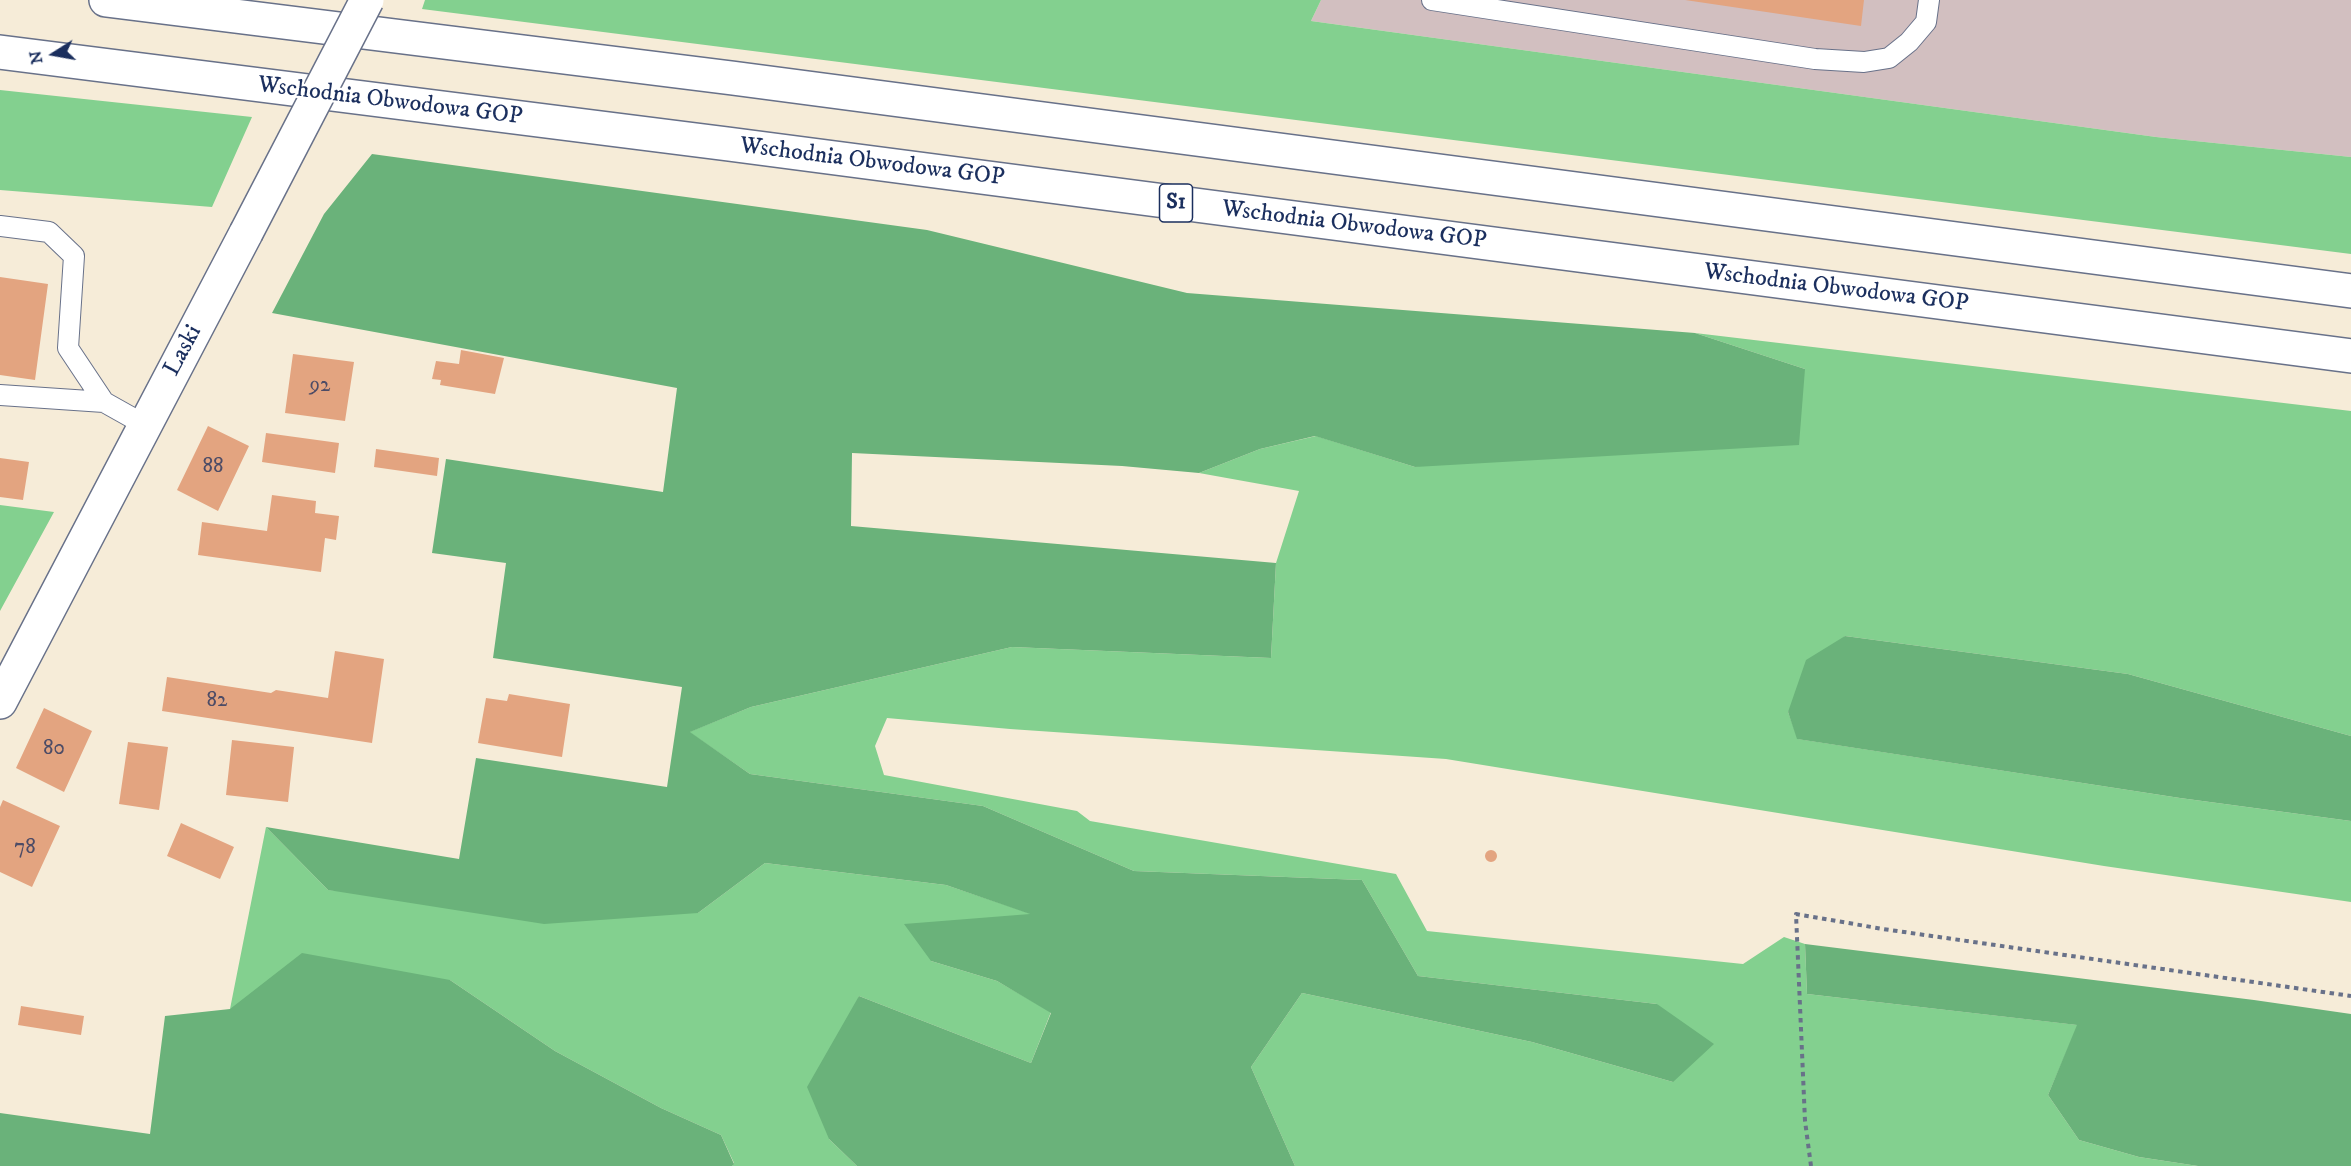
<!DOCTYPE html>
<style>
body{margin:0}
#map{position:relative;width:2351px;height:1166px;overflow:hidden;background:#f6ecd8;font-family:"IM FELL DW Pica",serif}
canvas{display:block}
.north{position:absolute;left:24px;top:24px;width:60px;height:60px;-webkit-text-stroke:4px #fff;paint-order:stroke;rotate:259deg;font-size:16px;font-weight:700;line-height:24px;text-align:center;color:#1b2f5e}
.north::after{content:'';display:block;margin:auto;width:21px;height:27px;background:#1b2f5e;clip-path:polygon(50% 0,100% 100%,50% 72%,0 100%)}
</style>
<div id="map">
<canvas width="2351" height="1166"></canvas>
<div class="north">N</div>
</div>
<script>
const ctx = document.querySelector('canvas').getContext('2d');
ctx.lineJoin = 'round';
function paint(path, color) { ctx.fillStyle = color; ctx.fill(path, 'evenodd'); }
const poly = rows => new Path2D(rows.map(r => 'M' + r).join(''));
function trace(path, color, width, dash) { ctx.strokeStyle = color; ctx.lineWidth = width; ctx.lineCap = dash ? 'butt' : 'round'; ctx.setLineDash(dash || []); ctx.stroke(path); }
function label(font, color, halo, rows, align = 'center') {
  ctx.font = font + ' "IM FELL DW Pica",serif'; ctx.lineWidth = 4.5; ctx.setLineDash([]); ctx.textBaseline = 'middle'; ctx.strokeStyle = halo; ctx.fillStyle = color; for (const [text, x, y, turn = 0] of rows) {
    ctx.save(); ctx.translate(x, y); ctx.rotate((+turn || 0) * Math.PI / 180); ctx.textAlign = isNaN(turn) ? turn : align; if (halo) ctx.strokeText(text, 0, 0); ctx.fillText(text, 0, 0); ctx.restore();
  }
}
paint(poly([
 [1321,0,2351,0,2351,157,2156,137,1311,21]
]), '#d2bfc0');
paint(poly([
 [425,0,1321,0,1311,21,2156,137,2351,157,2351,254,422,9],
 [0,90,252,117,212,207,0,190],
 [1695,333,2351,411,2351,736,2128,674,1845,636,1788,712,1798,739,2180,798,2351,821,2351,902,2104,866,1446,759,1010,729,887,718,875,746,884,775,1077,811,1090,821,1396,874,1427,931,1743,964,1784,937,1805,944,1807,994,2078,1025,2048,1095,2079,1140,2139,1157,2198,1166,1295,1166,1251,1067,1302,993,1532,1042,1673,1082,1657,1004,1418,976,1362,880,1134,871,983,806,750,774,689,732,751,707,1012,647,1271,658,1276,563,1299,491,1199,473,1260,449,1316,436,1415,467,1805,369],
 [0,505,54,512,0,611],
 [266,827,328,890,698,913,765,863,946,885,1032,914,931,961,997,981,1051,1012,1031,1063,859,996,829,1139,857,1166,732,1166,734,1163,721,1135,661,1108,555,1051,450,980,230,1009]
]), '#83d08f');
paint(poly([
 [372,154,927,230,1187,293,1695,333,1805,369,1799,445,1415,467,1315,436,1260,449,1199,473,1122,466,852,453,851,526,1276,563,1271,658,1012,647,751,707,690,732,750,774,983,806,1134,871,1362,880,1418,976,1657,1004,1714,1044,1673,1082,1532,1042,1302,993,1251,1067,1295,1166,857,1166,829,1139,807,1087,859,996,1031,1063,1051,1013,997,981,931,961,904,924,1030,914,946,885,765,863,698,913,544,924,328,890,266,827,459,859,476,758,667,787,682,687,493,658,506,563,432,553,446,459,663,492,677,388,272,313,324,214],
 [1845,636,2128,674,2351,736,2351,821,2180,798,1797,739,1788,712,1806,660],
 [1805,944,2254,1000,2351,1014,2351,1166,2198,1166,2139,1157,2079,1140,2048,1095,2077,1025,1807,994],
 [302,953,450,980,555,1051,661,1108,721,1135,734,1164,732,1166,0,1166,0,1113,150,1134,165,1016,230,1009]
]), '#6ab27a');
paint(poly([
 [1685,0,1864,0,1861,26],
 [0,277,48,284,35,380,0,375],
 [461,350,504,358,495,394,440,385,441,380,432,379,436,361,459,364],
 [293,354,354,362,345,421,285,413],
 [208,426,249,446,218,511,177,490],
 [266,433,339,443,335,473,262,462],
 [376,449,439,458,437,476,374,467],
 [0,458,29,462,23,500,0,497],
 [272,495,316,501,315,513,339,516,336,540,325,538,321,572,198,555,202,522,267,531],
 [335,651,384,659,372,743,162,711,167,677,271,693,276,690,328,698],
 [509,694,570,704,562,757,478,743,486,698,507,701],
 [44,708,92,731,64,792,16,768],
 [232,740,294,747,288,802,226,795],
 [128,742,168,747,159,810,119,804],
 [3,800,60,826,32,887,0,872,0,807],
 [181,823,234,847,220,879,167,856],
 '1485 856a6 6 0 1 1 12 0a6 6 0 1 1-12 0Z',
 [21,1006,84,1016,81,1035,18,1025]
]), '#e3a480');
const service = poly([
 [1432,0,1815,59,1864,62,1889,58,1909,42,1926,22,1929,0],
 [0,226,49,232,74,256,68,348,104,402,145,425],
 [0,395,104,402]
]);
const minor = poly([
 [0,702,246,233]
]);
const motorway = poly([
 [106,0,732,78,2351,291],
 [0,52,728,144,2351,356]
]);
trace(service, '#687189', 22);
trace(minor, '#687189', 36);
trace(motorway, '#687189', 36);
trace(poly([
 [1811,1166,1805,1121,1796,914,1883,929,2351,996]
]), '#687189', 4, [4.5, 4.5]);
trace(service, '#fff', 20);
trace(minor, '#fff', 33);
trace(motorway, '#fff', 33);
const minorBridge = poly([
 [246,233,367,0]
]);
trace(minorBridge, '#687189', 36, []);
trace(minorBridge, '#fff', 33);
label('21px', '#4d4c66', null, [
 ["92",320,387],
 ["88",213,468],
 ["82",217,702],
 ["80",54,750],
 ["78",25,849]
]);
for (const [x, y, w] of [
 [1176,203,33]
]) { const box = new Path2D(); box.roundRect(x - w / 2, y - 19, w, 38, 4.5); ctx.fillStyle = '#fff'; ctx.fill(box); trace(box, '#1b2f5e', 1.5); }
label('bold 22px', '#1b2f5e', null, [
 ["S1",1176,203]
]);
label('24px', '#1b2f5e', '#fff', [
 ["Wschodnia Obwodowa GOP",390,102,7],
 ["Wschodnia Obwodowa GOP",872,163,7],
 ["Wschodnia Obwodowa GOP",1354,226,7],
 ["Wschodnia Obwodowa GOP",1836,289,7],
 ["Laski",184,351,-62]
]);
</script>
